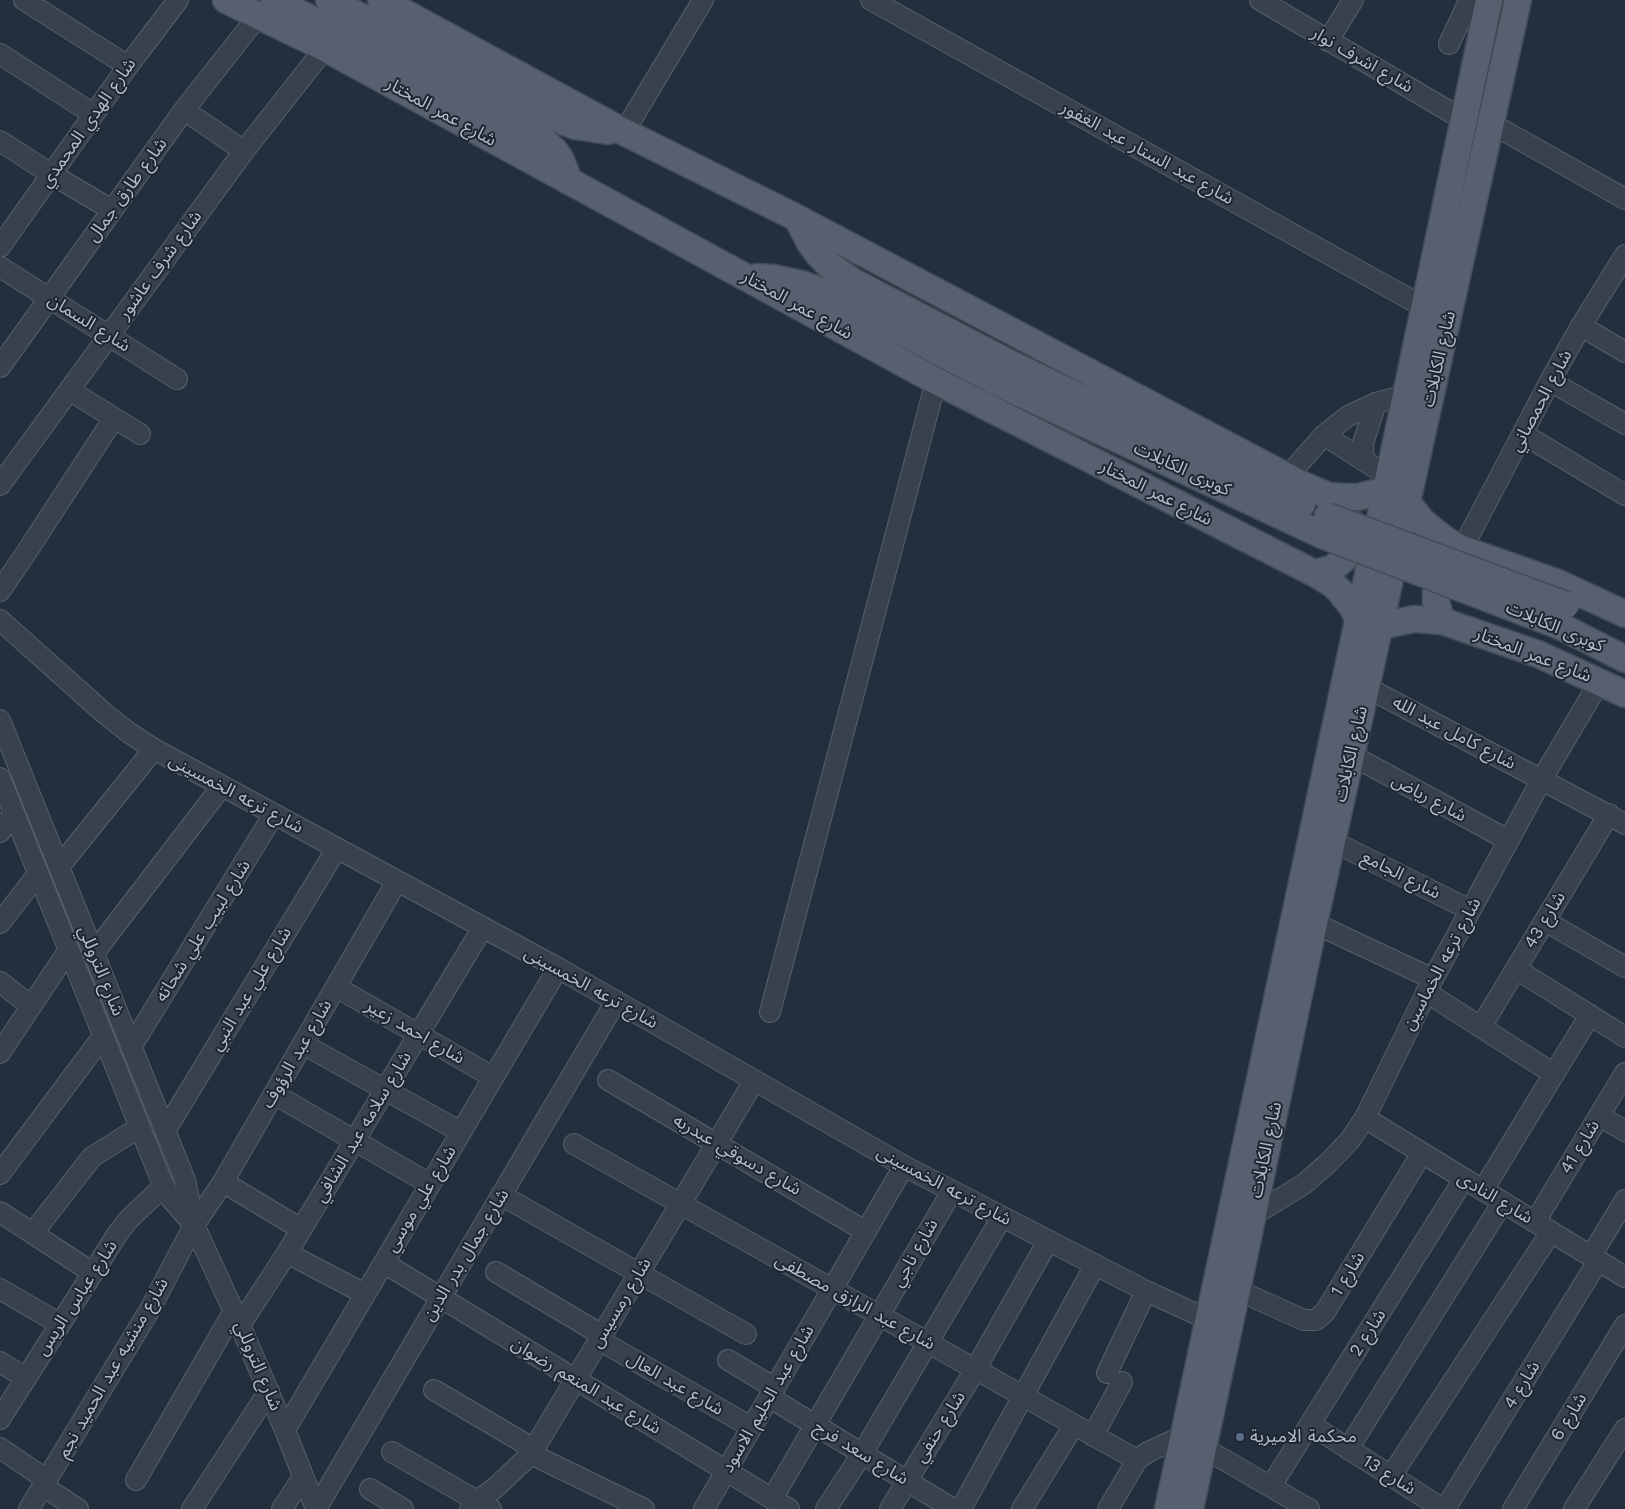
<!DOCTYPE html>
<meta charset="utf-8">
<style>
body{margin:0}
canvas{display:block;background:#242f3e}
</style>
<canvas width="1625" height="1509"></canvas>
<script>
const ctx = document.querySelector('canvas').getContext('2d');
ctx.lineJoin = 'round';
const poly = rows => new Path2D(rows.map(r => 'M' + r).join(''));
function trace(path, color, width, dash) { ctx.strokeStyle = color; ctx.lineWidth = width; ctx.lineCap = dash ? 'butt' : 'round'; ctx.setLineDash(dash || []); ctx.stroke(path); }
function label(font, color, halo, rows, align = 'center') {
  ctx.font = font + ' "Work Sans","Noto Sans Arabic",sans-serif'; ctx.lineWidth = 4; ctx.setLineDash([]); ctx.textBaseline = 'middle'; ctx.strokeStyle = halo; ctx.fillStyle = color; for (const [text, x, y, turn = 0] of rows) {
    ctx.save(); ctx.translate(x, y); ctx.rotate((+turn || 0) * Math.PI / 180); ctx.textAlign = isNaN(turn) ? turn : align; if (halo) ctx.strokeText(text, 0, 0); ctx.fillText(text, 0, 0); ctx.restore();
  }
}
const minor = poly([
 [24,0,128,66],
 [871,0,1424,307],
 [1260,0,1464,120],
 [1328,41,1353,0],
 [1449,44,1468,3],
 [0,54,93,114],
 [184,110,244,151],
 [1492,124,1625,199],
 [624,132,703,0],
 [0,141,51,174,112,210],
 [0,247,128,66,178,0],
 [0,267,177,379],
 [1581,326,1625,352],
 [0,367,184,110,258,16],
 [1550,381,1625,424],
 [69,390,140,434],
 [1523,434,1625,495],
 [1324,435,1388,476],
 [1364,461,1363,443,1376,403],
 [1287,477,1324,435,1348,416,1376,403,1406,395],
 [0,485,244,151,325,48],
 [1462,549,1550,381,1581,326,1625,255],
 [0,591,24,556,114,418],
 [0,620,104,713,128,732,154,749,558,968,904,1166,1146,1291,1207,1319],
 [1366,687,1625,824],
 [0,720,185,1180,194,1225],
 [1351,755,1508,840],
 [0,778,161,1180,172,1200,194,1225,240,1325,285,1430,316,1509],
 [0,832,14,813],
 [1332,841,1470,910],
 [59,867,154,749],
 [1545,921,1625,967],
 [0,923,38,874],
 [1314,923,1433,979],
 [94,953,222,786],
 [1516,969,1625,1037],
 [0,982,31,1006],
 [336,987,493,1077],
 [1426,992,1554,1074],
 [770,1012,936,381],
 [1481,1027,1609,814],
 [303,1044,461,1132],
 [131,1047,274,814],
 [0,1053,68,951],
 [608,1080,865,1231],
 [274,1094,430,1184],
 [1599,1116,1625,1131],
 [1365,1118,1625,1277],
 [165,1131,337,848],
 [574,1144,1137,1460],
 [0,1174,103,1036],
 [223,1182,301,1229],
 [1483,1190,1590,1015],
 [501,1195,746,1334],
 [0,1212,93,1273],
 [1252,1216,1304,1184,1328,1163,1350,1140,1365,1118,1433,979,1542,779,1600,681],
 [1535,1222,1625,1073],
 [33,1233,92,1157,140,1127],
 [287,1253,365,1294],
 [1591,1256,1625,1200],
 [384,1263,789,1509],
 [496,1272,602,1335],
 [0,1289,60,1324],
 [1237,1290,1304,1320,1316,1320,1325,1312,1422,1153],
 [240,1325,287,1253,483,927],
 [599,1340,751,1427],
 [728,1360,775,1388],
 [0,1362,26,1378],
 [1107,1373,1146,1291],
 [434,1390,534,1449],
 [769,1397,953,1509],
 [0,1419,118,1233,129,1219,164,1186],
 [1311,1425,1443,1509],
 [285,1430,558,968],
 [1093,1436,1122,1382],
 [1202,1447,1309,1509],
 [0,1448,47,1480],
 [1348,1449,1503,1202],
 [392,1452,491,1509],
 [531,1454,644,1509],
 [1391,1476,1551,1232],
 [136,1480,234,1311],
 [43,1486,78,1509],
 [1271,1486,1464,1179],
 [370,1489,403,1509],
 [772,1499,952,1191],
 [29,1509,149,1311,194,1225,223,1182,397,881],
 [192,1509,269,1391],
 [282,1509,303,1477],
 [316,1509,616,1001],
 [470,1509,477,1501,495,1488,531,1454,754,1081],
 [704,1509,904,1166],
 [826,1509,862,1454,1002,1217],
 [890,1509,975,1370,1048,1241],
 [961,1509,1095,1265],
 [1022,1509,1074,1425],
 [1108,1509,1137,1460,1148,1452,1172,1441,1183,1438],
 [1445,1509,1598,1261],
 [1513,1509,1625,1325],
 [1574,1509,1625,1429]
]);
const major = poly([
 [226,0,325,48,936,381,1314,573,1331,583,1339,590,1353,608,1358,619],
 [274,0,538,136,555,151,561,160,569,181],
 [329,0,551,117,575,126,608,131],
 [381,0,624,132,797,218,1303,485,1329,496,1344,497,1358,497,1386,490],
 [797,218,810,243,819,255,829,265,852,281,1009,363,1302,504],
 [757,277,773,278,802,284,829,294,998,383,1322,535],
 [1407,502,1423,522,1447,541,1462,549,1558,583,1625,614],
 [1314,573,1332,569,1346,557,1354,541,1353,524],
 [1442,621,1436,602,1436,591,1441,572,1449,561],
 [1380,626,1414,619,1442,621,1538,654,1625,694],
 [1560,626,1625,659],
 [1168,1509,1386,490,1489,0],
 [1190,1509,1237,1290,1314,923,1518,0]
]);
trace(minor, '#565f6c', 22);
trace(major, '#414a57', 29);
trace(minor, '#38414e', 20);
trace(major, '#56606e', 26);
const majorBridge = poly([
 [1327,516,1566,605],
 [1322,535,1560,626]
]);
trace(majorBridge, '#414a57', 29, []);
trace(majorBridge, '#56606e', 26);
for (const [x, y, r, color] of [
 [1240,1437,5,"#5c6f8a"]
]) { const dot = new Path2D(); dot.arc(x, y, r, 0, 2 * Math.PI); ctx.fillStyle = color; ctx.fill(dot); trace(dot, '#1d2633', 2); }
label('18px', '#b4bcc9', '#1d2633', [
 ["شارع اشرف نوار",1362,60,30],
 ["شارع عمر المختار",441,112,29],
 ["شارع الهدي المحمدي",88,123,-55],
 ["شارع عبد الستار عبد الغفور",1147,153,29],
 ["شارع طارق جمال",127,190,-54],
 ["شارع شرف عاشور",160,265,-54],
 ["شارع عمر المختار",797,305,29],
 ["شارع السمان",89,323,32],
 ["شارع الكابلات",1439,359,-77],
 ["شارع الحمصاني",1541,401,-62],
 ["كوبرى الكابلات",1182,469,25],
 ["شارع عمر المختار",1156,493,27],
 ["كوبرى الكابلات",1555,627,23],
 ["شارع عمر المختار",1533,655,21],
 ["شارع كامل عبد الله",1454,733,28],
 ["شارع الكابلات",1351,754,-77],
 ["شارع ترعه الخمسينى",236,794,28],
 ["شارع رياض",1429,798,28],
 ["شارع الجامع",1401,875,27],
 ["شارع 43",1545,920,-59],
 ["شارع لبيب علي شحاته",203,931,-58],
 ["شارع ترعه الخماسين",1442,964,-62],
 ["شارع التروللي",101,971,68],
 ["شارع ترعه الخمسينى",591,988,29],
 ["شارع علي عبد النبي",251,989,-59],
 ["شارع احمد زعير",415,1032,30],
 ["شارع عبد الرؤوف",297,1054,-60],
 ["شارع سلامه عبد الشافي",363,1127,-59],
 ["شارع 41",1580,1147,-59],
 ["شارع الكابلات",1266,1150,-78],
 ["شارع دسوقي عبدربه",737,1155,30],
 ["شارع ترعه الخمسينى",944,1186,28],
 ["شارع النادى",1495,1198,31],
 ["شارع علي موسي",421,1199,-59],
 ["شارع ناجي",915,1253,-60],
 ["شارع جمال بدر الدين",466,1255,-59],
 ["شارع 1",1348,1274,-59],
 ["شارع عباس الريس",77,1298,-57],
 ["شارع عبد الرازق مصطفى",855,1302,29],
 ["شارع رمسيس",621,1303,-59],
 ["شارع 2",1368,1333,-58],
 ["شارع التروللي",258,1366,67],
 ["شارع منشيه عبد الحميد نجم",113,1368,-60],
 ["شارع عبد العال",675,1384,30],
 ["شارع 4",1522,1385,-58],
 ["شارع عبد المنعم رضوان",586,1386,31],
 ["شارع عبد الحليم الاسود",768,1399,-60],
 ["شارع 6",1569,1417,-59],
 ["شارع حنفي",940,1427,-58],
 ["شارع سعد فرج",861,1453,31],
 ["شارع 13",1389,1475,32]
]);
label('18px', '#b4bcc9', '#1d2633', [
 ["محكمة الاميرية",1250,1437]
], 'left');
</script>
